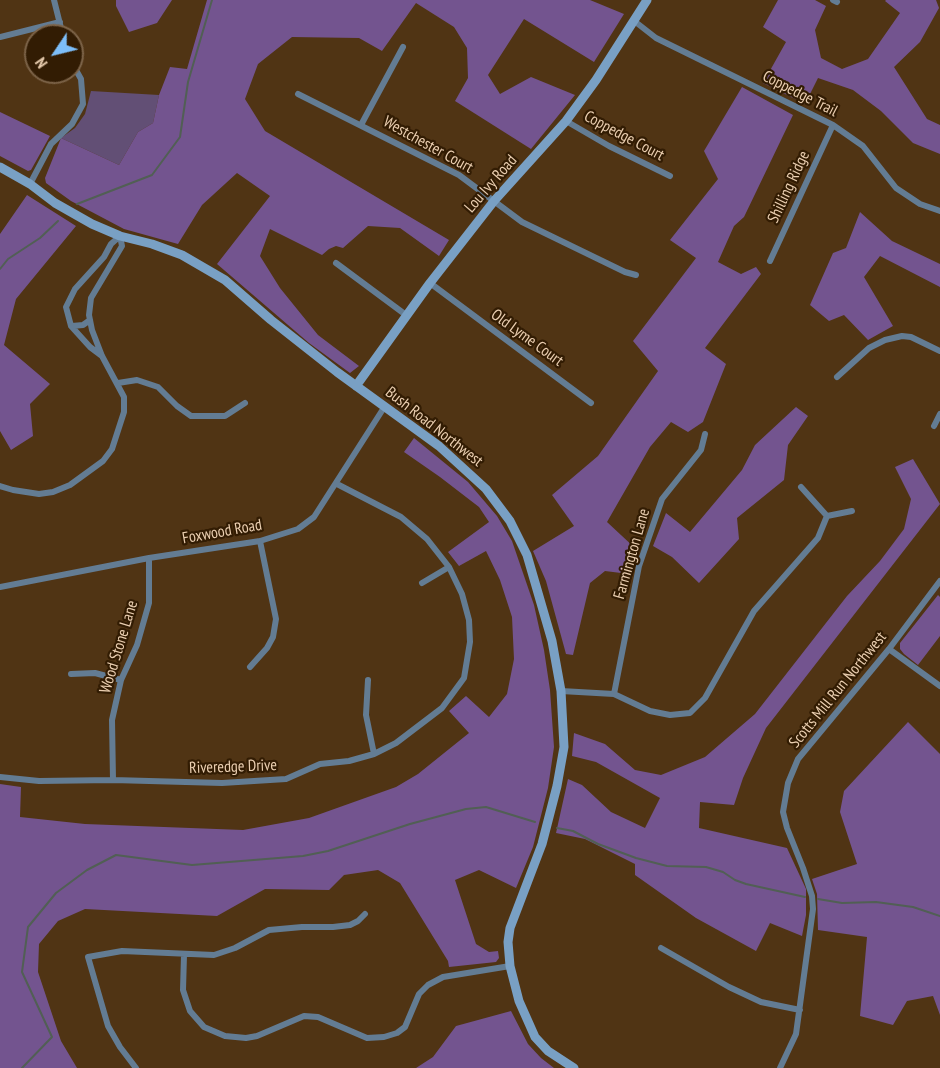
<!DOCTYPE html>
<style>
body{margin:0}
#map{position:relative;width:940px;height:1068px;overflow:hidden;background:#503414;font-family:"PT Sans Narrow",sans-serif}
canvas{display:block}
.north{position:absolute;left:24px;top:24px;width:60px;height:60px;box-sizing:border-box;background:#321c03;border:2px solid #7c6348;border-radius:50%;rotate:235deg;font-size:16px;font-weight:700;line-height:24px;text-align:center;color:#eaceb0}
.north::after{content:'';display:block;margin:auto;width:21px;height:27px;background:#7dbef9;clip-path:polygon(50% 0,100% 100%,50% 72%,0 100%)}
</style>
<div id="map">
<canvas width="940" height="1068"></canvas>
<div class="north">N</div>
</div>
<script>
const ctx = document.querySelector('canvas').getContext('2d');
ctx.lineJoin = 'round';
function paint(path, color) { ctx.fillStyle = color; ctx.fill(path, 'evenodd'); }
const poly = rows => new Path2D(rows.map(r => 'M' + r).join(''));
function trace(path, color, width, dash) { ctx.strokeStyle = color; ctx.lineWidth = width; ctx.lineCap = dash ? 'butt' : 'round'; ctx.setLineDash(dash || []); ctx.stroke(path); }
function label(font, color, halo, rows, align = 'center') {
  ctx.font = font + ' "PT Sans Narrow",sans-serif'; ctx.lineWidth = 4.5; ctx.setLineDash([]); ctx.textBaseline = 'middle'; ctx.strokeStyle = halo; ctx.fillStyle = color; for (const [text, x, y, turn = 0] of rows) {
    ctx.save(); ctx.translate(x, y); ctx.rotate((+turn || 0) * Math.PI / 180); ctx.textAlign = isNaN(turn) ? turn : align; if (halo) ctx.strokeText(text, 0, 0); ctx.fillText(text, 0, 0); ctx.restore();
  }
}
paint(poly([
 [91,91,159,95,153,123,138,132,119,165,61,138,75,128,85,114]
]), '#624f75');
paint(poly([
 [116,0,172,0,157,23,129,32,116,6],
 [207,0,590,0,624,14,594,62,524,19,488,75,500,94,531,77,575,95,531,149,455,101,468,78,467,48,454,27,416,3,382,51,359,38,292,37,258,64,245,99,265,131,449,240,439,256,400,228,368,226,343,248,336,246,329,249,322,255,270,229,260,256,280,288,318,335,359,366,350,373,309,343,217,264,270,196,237,173,202,205,178,244,124,229,71,201,46,183,45,178,61,138,119,165,138,132,153,123,159,95,170,67,187,69],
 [778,0,815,0,826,6,815,30,821,58,842,69,868,59,900,13,885,1,886,0,936,0,939,8,920,42,894,67,927,119,940,125,940,154,913,143,881,111,853,90,818,78,805,104,763,83,786,42,763,27],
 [742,87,793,115,744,217,734,226,718,262,741,274,756,267,761,274,705,348,726,364,703,422,688,432,671,422,650,447,607,522,636,549,629,574,605,571,590,583,573,655,566,654,546,581,533,551,574,526,552,495,598,456,658,371,633,341,696,258,670,240,718,179,704,151],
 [0,112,50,136,31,170,28,171,0,156],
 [27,195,76,226,16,299,4,345,50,384,30,404,33,436,11,450,0,431,0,234],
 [860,212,892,241,940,264,940,287,880,256,864,277,893,326,868,340,844,315,829,321,810,305,833,253,846,248],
 [796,407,808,416,788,445,784,480,737,518,739,539,699,583,672,557,653,546,666,513,690,532,742,470,755,445],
 [414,438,468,482,497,516,512,541,534,605,544,650,550,690,554,747,548,788,533,847,516,888,479,870,455,880,476,944,489,952,498,951,499,958,496,962,449,967,448,961,400,883,378,870,344,875,329,890,265,889,217,916,85,909,58,921,39,944,38,972,61,1041,77,1068,0,1068,0,784,21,787,20,817,85,824,243,830,309,818,396,787,418,774,469,733,449,711,466,696,489,717,507,694,514,659,512,617,500,580,486,551,459,566,448,552,489,522,479,507,440,477,404,452],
 [913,459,940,504,766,728,743,778,734,805,700,802,699,828,787,848,806,889,806,915,802,936,770,923,756,951,696,918,635,875,635,864,585,839,556,833,568,779,582,785,611,812,645,828,660,798,596,762,572,756,574,733,605,744,635,770,661,775,705,757,755,714,847,596,880,561,904,529,911,499,895,467],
 [938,595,940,597,940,636,918,665,904,654,900,649,900,643],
 [908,722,940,754,940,1015,933,996,907,1001,893,1025,860,1016,867,937,818,930,817,894,812,879,857,864,840,812,844,791],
 [511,1011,528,1044,541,1058,554,1068,416,1068,433,1057,456,1026]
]), '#73548f');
trace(poly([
 [77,204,152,175,180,137,188,82,212,0],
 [0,269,8,259,40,238,58,221],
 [557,828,573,831,598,844,636,858,667,866,706,867,723,872,735,880,746,884,805,897],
 [818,899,842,903,876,902,913,907,940,916],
 [22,1068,52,1037,22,972,28,927,56,893,87,870,116,855,192,865,303,856,328,851,410,824,466,809,486,807,535,822]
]), '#515f54', 2);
trace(poly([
 [54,0,63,36],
 [833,0,837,2],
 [633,20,656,38,833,125,863,146,896,188,920,204,940,211],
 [0,37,60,22],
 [298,94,459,175,522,222,625,272,636,275],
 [566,121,609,146,670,176],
 [361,125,403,47],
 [30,184,51,144,72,124,83,104,81,79,72,63],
 [770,261,833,125],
 [336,263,406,315],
 [430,283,591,403],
 [72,326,83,325,90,320],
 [102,356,90,347,71,326,66,307,75,289,104,257,111,244,120,236],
 [837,377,869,348,885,340,902,336,911,337,940,351],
 [118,383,137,380,158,387,177,406,191,416,225,416,245,403],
 [934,426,940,414],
 [0,486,13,490,39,494,53,492,70,485,103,461,112,449,124,412,124,397,102,356,92,330,89,315,91,298,122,246,120,236],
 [827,516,852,511],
 [422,583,449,567],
 [0,587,149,558,260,541,298,529,314,517,385,406],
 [889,649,940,686],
 [250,667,267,648,273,637,276,619,260,541],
 [71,674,95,673,121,680],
 [368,680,366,715,374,754],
 [561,691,614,694,650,711,670,715,690,713,705,698,754,611,818,538,827,516,801,487],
 [614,694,639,566,662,499,701,450,705,434],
 [0,777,39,781,113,780,222,783,286,779,320,764,349,761,374,754,396,743,442,708,464,678,470,642,469,620,462,594,449,567,427,539,401,517,337,484],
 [113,780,112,720,121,680,137,645,149,603,149,558],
 [661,948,729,987,761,1002,800,1010],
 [184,955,183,990,190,1011,204,1027,225,1036,246,1038,257,1036,304,1016,318,1017,367,1038,384,1037,397,1033,405,1027,419,994,428,985,443,977,510,966],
 [136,1068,120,1047,108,1026,88,957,122,951,214,955,235,948,269,930,302,927,333,927,350,925,358,921,365,914],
 [780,1068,796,1034,813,909,812,896,803,868,787,828,783,812,788,783,798,759,889,649,940,581]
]), '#637c93', 6);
trace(poly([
 [0,167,30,184,55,203,92,224,120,236,152,244,182,255,225,280,271,320,337,372,439,446,486,489,510,521,527,555,552,641,561,691,564,747,557,786,542,844,510,928,508,942,510,966,519,1001,535,1037,548,1051,574,1068],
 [356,386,430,283,494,201,566,121,596,80,647,0]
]), '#79a0c4', 9);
label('16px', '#eaceb0', '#321c03', [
 ["Coppedge Trail",800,94,27],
 ["Coppedge Court",624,136,28],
 ["Westchester Court",428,145,29],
 ["Lou Ivy Road",491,184,-49],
 ["Shilling Ridge",789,187,-65],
 ["Old Lyme Court",527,338,36],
 ["Bush Road Northwest",434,427,38],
 ["Foxwood Road",222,532,-10],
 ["Farmington Lane",632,554,-74],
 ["Wood Stone Lane",119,647,-73],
 ["Scotts Mill Run Northwest",838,690,-51],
 ["Riveredge Drive",233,767,-2]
]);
</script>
